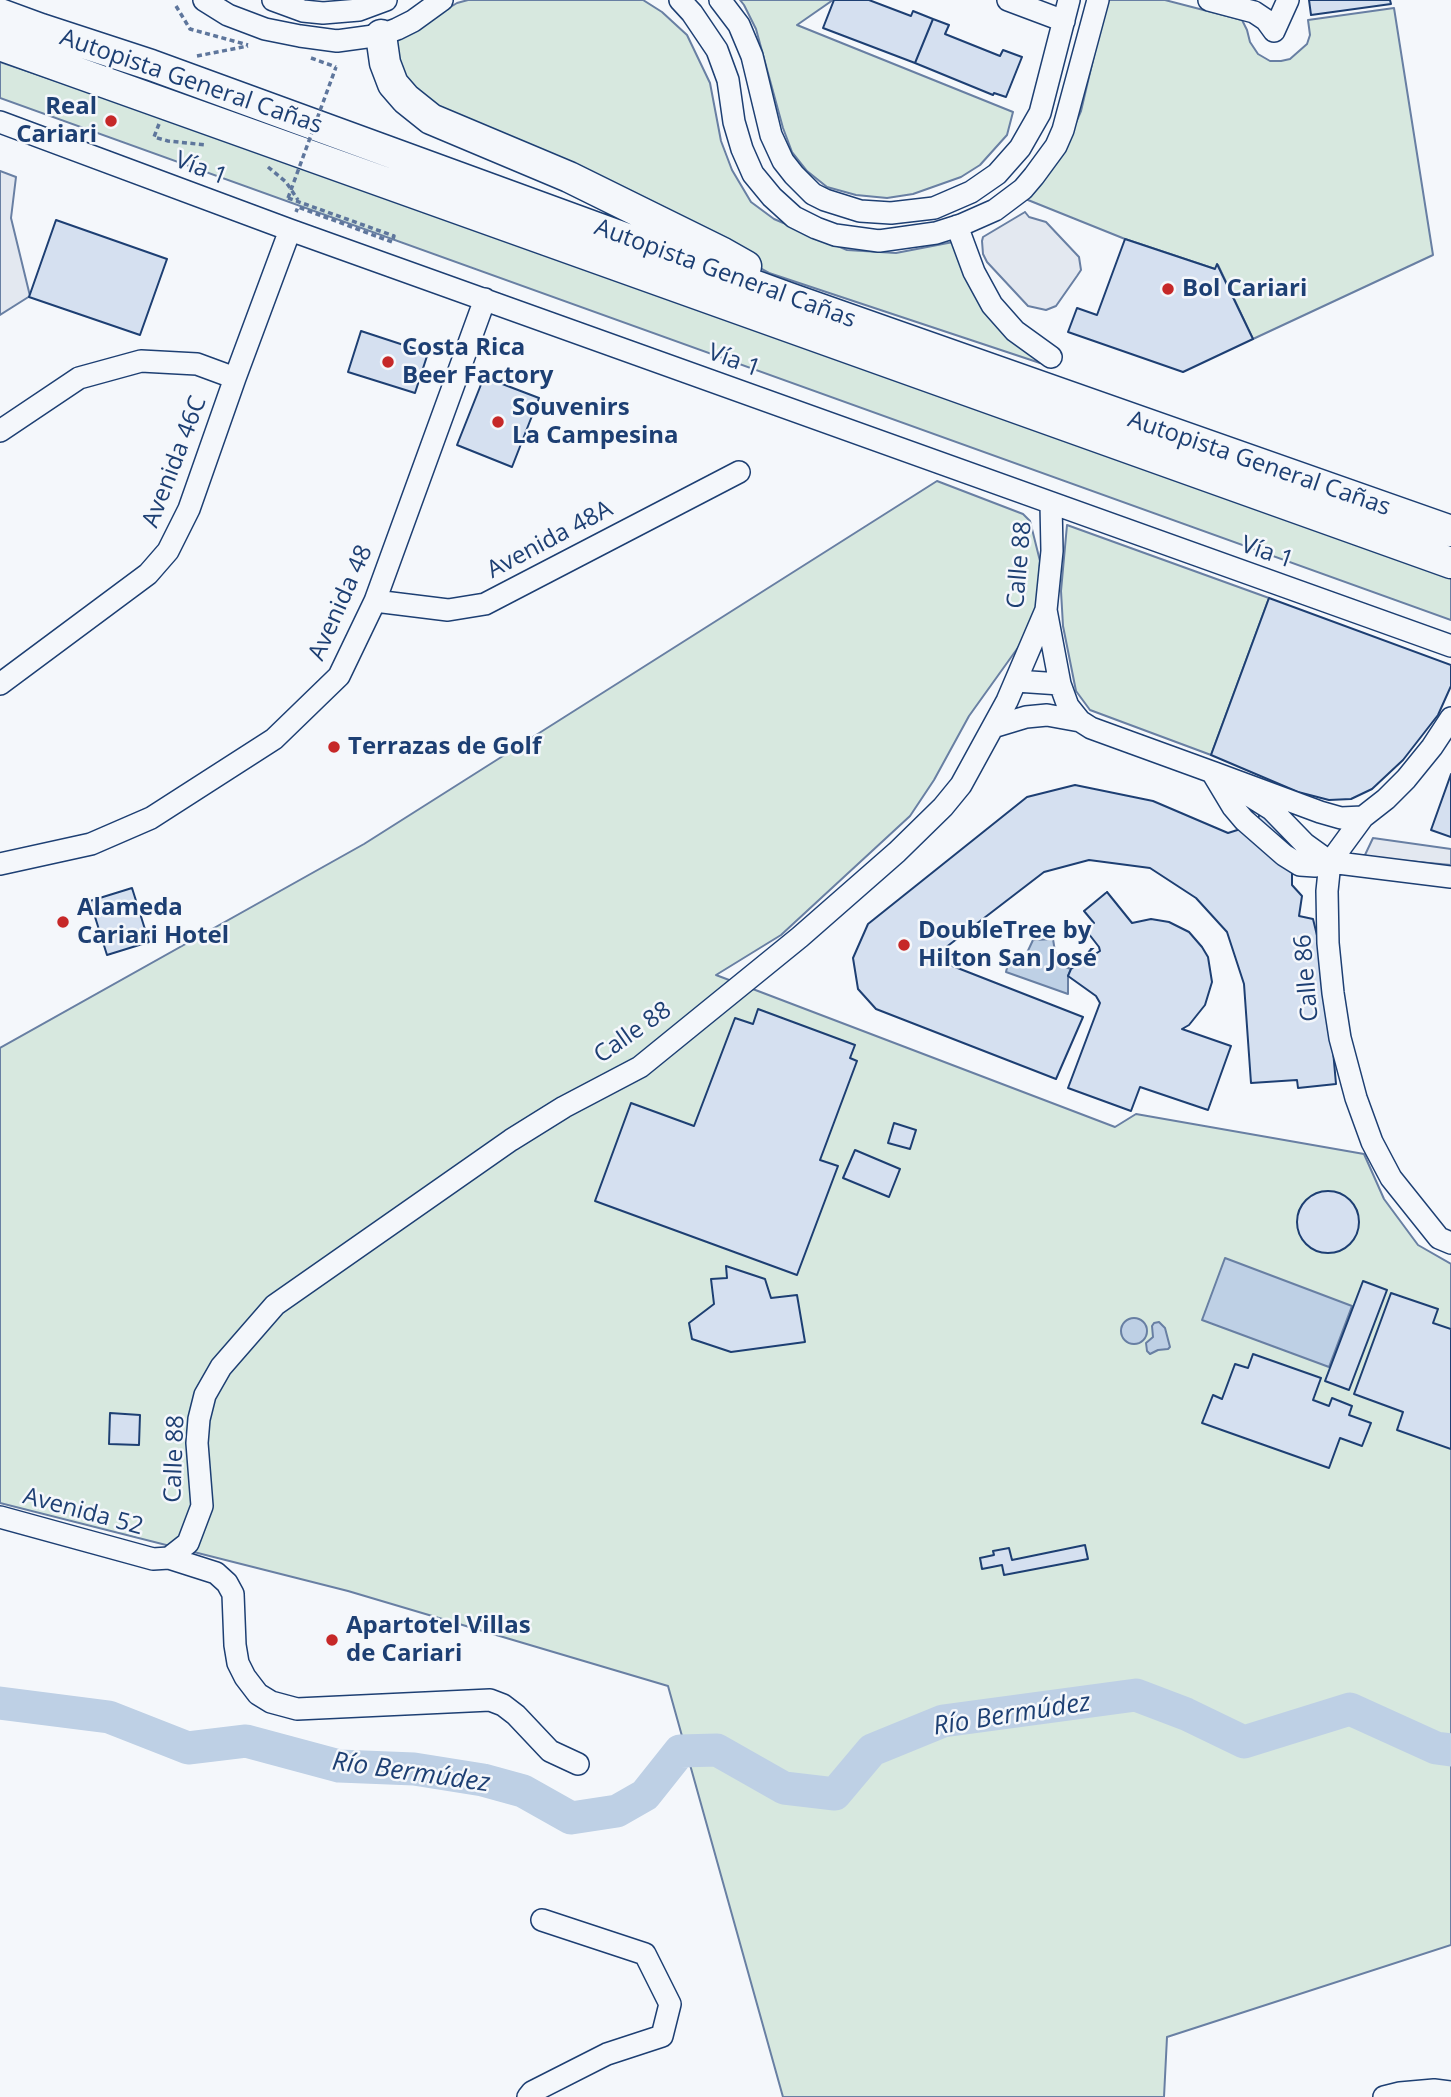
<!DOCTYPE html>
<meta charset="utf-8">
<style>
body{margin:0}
canvas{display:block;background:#f4f7fb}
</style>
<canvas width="1451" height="2097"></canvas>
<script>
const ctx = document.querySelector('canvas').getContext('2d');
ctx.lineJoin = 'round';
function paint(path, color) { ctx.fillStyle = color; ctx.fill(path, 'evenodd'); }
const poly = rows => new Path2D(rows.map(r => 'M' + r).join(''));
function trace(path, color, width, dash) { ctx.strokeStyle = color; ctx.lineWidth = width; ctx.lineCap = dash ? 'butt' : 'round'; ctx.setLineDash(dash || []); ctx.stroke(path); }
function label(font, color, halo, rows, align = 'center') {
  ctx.font = font + ' "Open Sans",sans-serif'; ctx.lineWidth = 5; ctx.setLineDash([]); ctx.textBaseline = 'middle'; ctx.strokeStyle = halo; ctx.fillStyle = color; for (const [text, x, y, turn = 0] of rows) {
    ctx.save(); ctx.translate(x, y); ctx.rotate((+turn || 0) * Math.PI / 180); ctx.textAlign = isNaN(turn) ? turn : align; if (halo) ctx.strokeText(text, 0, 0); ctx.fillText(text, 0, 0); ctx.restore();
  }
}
const green = poly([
 [468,0,643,0,662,12,687,35,710,83,721,141,732,170,751,202,774,219,847,250,896,253,953,242,983,306,1040,363,769,273,592,176,490,136,408,89,391,43,457,3,468,0],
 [740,0,833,0,797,25,1013,112,1007,135,980,165,961,177,913,194,887,198,856,195,827,187,807,171,792,152,783,128,756,29,744,5,740,0],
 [1107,0,1165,0,1242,20,1247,30,1250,42,1258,54,1270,61,1281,61,1290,59,1307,44,1310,35,1308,20,1394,8,1433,255,1253,339,1218,265,1215,269,1125,239,1023,198,1067,143,1081,111,1107,0],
 [0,62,465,220,1451,574,1451,620,0,98,0,62],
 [937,481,1023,514,1030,521,1040,561,1038,607,1022,642,969,716,934,780,910,816,781,935,716,975,1115,1127,1136,1114,1364,1154,1384,1199,1418,1245,1451,1264,1451,1945,1167,2037,1164,2097,783,2097,668,1686,348,1591,0,1503,0,1048,364,844,937,481],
 [1067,525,1269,598,1211,755,1090,710,1076,691,1063,626,1061,591,1067,525]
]);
paint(green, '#d7e8df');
trace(green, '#687fa3', 2);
const parking = poly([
 [0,171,16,177,11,218,30,296,0,315,0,171],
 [1025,212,1029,217,1046,222,1079,257,1081,270,1077,276,1056,306,1046,310,1028,306,987,262,983,254,982,241,983,237,1025,212],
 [1373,838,1451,849,1451,865,1364,857,1373,838]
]);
paint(parking, '#e3e8f0');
trace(parking, '#687fa3', 2);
const water = poly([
 [1053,939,1057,964,1071,969,1068,976,1068,994,1006,972,1009,959,1025,957,1033,940,1053,939],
 [1225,1258,1352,1306,1329,1367,1202,1320,1225,1258],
 '1121 1331a13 13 0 1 1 26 0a13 13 0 1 1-26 0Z',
 [1159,1322,1165,1328,1170,1347,1168,1349,1158,1350,1150,1354,1147,1351,1146,1343,1153,1337,1152,1326,1154,1323,1159,1322]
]);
paint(water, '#bed0e5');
trace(water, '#687fa3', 2);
trace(poly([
 [0,1703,109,1717,188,1748,246,1741,339,1766,414,1769,483,1780,523,1791,571,1818,617,1811,645,1795,680,1751,717,1750,784,1788,835,1794,872,1750,943,1721,1136,1695,1186,1714,1244,1742,1350,1709,1436,1748,1451,1750]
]), '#bed0e5', 33);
const building = poly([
 [834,0,869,0,911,16,913,11,933,19,915,63,823,28,834,0],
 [1309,0,1390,0,1391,4,1311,15,1309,0],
 [933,19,949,25,945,34,1000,56,1003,50,1022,57,1006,97,994,93,993,95,915,63,933,19],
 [56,220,167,259,140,335,29,297,56,220],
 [1125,239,1215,269,1217,264,1253,339,1183,372,1068,332,1077,308,1097,315,1125,239],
 [361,331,428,353,415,393,348,372,361,331],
 [484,377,539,398,512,467,457,445,484,377],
 [1269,598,1451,665,1451,686,1438,715,1403,760,1372,789,1351,799,1329,800,1298,792,1211,755,1269,598],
 [1451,774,1451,837,1431,830,1451,774],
 [1075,785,1153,801,1228,833,1250,826,1255,827,1260,813,1298,849,1292,854,1292,885,1302,896,1299,916,1313,919,1326,972,1336,1084,1298,1088,1297,1080,1251,1083,1244,984,1227,932,1196,898,1150,868,1089,860,1044,872,932,958,1083,1017,1056,1079,876,1009,858,989,853,958,868,924,1027,797,1075,785],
 [132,888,149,942,107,955,90,901,132,888],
 [1107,892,1132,923,1151,919,1169,922,1189,932,1202,947,1208,957,1212,982,1205,1005,1189,1025,1182,1029,1231,1046,1208,1110,1140,1087,1131,1111,1068,1088,1100,1003,1096,996,1068,976,1071,969,1100,951,1099,947,1085,929,1094,923,1084,911,1107,892],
 [758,1009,855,1045,850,1058,857,1061,820,1160,838,1166,797,1275,595,1201,631,1103,694,1126,735,1018,753,1024,758,1009],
 [894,1123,916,1130,910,1149,888,1143,894,1123],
 [855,1150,900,1169,889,1197,843,1178,855,1150],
 '1297 1222a31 31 0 1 1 62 0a31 31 0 1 1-62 0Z',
 [726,1266,765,1279,771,1298,797,1295,805,1342,731,1352,692,1339,689,1323,714,1304,711,1279,727,1278,726,1266],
 [1363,1281,1387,1290,1349,1390,1325,1381,1363,1281],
 [1391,1293,1438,1309,1433,1323,1451,1329,1451,1449,1397,1430,1403,1412,1354,1394,1391,1293],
 [1253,1354,1321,1378,1313,1400,1329,1406,1332,1398,1352,1406,1349,1415,1371,1423,1362,1446,1340,1438,1329,1468,1202,1423,1213,1395,1222,1399,1235,1364,1248,1368,1253,1354],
 [110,1413,140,1415,139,1445,109,1444,110,1413],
 [1085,1545,1088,1559,1004,1575,1002,1565,982,1569,980,1558,994,1555,993,1551,1009,1548,1012,1560,1085,1545]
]);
paint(building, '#d5e0f0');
trace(building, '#1d3f73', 2);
const minor = poly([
 [204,0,228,15,265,29,300,36,337,41,381,35,397,29,413,21,442,0],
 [273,0,303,11,323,13,359,10,386,0],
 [680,0,692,13,717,50,728,80,734,122,742,149,753,174,772,197,794,217,816,228,835,235,879,241,936,233,961,225,995,210,1023,189,1034,176,1056,146,1063,130,1098,0],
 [720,0,739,25,752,56,771,135,783,161,794,175,813,194,825,200,860,211,891,213,934,208,971,192,997,174,1020,148,1040,113,1069,0],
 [1008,0,1064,21],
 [1209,0,1254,12,1266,20,1274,31],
 [1274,31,1288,0],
 [0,122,290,230,1451,646],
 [957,226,974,272,992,305,1015,331,1051,357],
 [0,431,79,378,141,361,197,364,235,378],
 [375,601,448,610,485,604,739,472],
 [1046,610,1060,684,1068,706,1080,721,1091,728,1212,772,1233,807,1244,820,1284,855,1300,865,1315,866,1330,862],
 [1016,681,1060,684],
 [0,684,148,574,168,551,189,509,235,378,290,230],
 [1451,718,1432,747,1406,779,1386,799,1363,817,1330,862,1327,891,1328,943,1333,993,1340,1038,1356,1098,1372,1142,1391,1178,1439,1238,1451,1243],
 [993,727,1026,717,1047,715,1080,721],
 [1363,817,1341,818,1320,812,1212,772,1271,809,1305,844,1330,862,1451,877],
 [0,864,91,844,151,818,274,739,339,676,375,601,485,299],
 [0,1517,153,1559,169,1558,188,1543,202,1506,197,1443,199,1419,205,1395,221,1367,275,1305,511,1140,564,1107,640,1067,800,937,897,852,943,807,961,785,1007,701,1046,610,1052,551,1051,504],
 [169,1558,216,1573,227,1583,233,1594,235,1645,238,1663,245,1677,258,1694,271,1702,297,1709,490,1700,503,1705,516,1715,550,1751,578,1764],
 [528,2097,532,2092,607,2054,662,2036,670,2004,645,1954,542,1920],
 [1384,2097,1400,2093,1434,2090,1451,2092]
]);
const highway = poly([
 [0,14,41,29,151,65,789,298,1451,531],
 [381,35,385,63,393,84,406,99,431,119,569,177,723,253,746,266],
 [0,45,1451,563]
]);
trace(minor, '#1d3f73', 24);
trace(highway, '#1d3f73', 33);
trace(poly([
 [176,6,190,29,248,45],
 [197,56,248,46],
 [311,58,336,67],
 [159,124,154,137,168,141,206,145],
 [268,167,286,182,298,200],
 [288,198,394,236,392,242,298,207,296,212]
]), '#5e769c', 3.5, [5, 3.5]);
trace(minor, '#f4f7fb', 21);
trace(highway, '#f4f7fb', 30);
trace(poly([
 [288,198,336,67]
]), '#5e769c', 3.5, [5, 3.5]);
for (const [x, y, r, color] of [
 [111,121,7,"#c62828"],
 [1168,289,7,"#c62828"],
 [388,362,7,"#c62828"],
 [498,422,7,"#c62828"],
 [334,747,7,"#c62828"],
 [63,922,7,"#c62828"],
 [904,945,7,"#c62828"],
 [332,1640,7,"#c62828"]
]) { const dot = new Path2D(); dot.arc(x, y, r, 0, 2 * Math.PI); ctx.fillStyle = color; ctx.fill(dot); trace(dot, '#f4f7fb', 2.5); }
label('24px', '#1d3f73', '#f4f7fb', [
 ["Autopista General Cañas",191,82,19],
 ["Vía 1",201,169,21],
 ["Autopista General Cañas",725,274,20],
 ["Vía 1",734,361,20],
 ["Avenida 46C",175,462,-69],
 ["Autopista General Cañas",1259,464,19],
 ["Avenida 48A",550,540,-28],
 ["Vía 1",1267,553,19],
 ["Calle 88",1020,565,-85],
 ["Avenida 48",341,603,-66],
 ["Calle 86",1307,978,-95],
 ["Calle 88",633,1033,-35],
 ["Calle 88",175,1459,-88],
 ["Avenida 52",83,1512,15]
]);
label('bold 24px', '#1d3f73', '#f4f7fb', [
 ["Real",97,107,"right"],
 ["Cariari",97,135,"right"],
 ["Bol Cariari",1182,289],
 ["Costa Rica",402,348],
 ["Beer Factory",402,376],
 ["Souvenirs",512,408],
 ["La Campesina",512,436],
 ["Terrazas de Golf",348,747],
 ["Alameda",77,908],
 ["Cariari Hotel",77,936],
 ["DoubleTree by",918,931],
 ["Hilton San José",918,959],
 ["Apartotel Villas",346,1626],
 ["de Cariari",346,1654]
], 'left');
label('italic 26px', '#1d3f73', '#f4f7fb', [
 ["Río Bermúdez",1012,1715,-9],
 ["Río Bermúdez",411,1773,8]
]);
</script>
